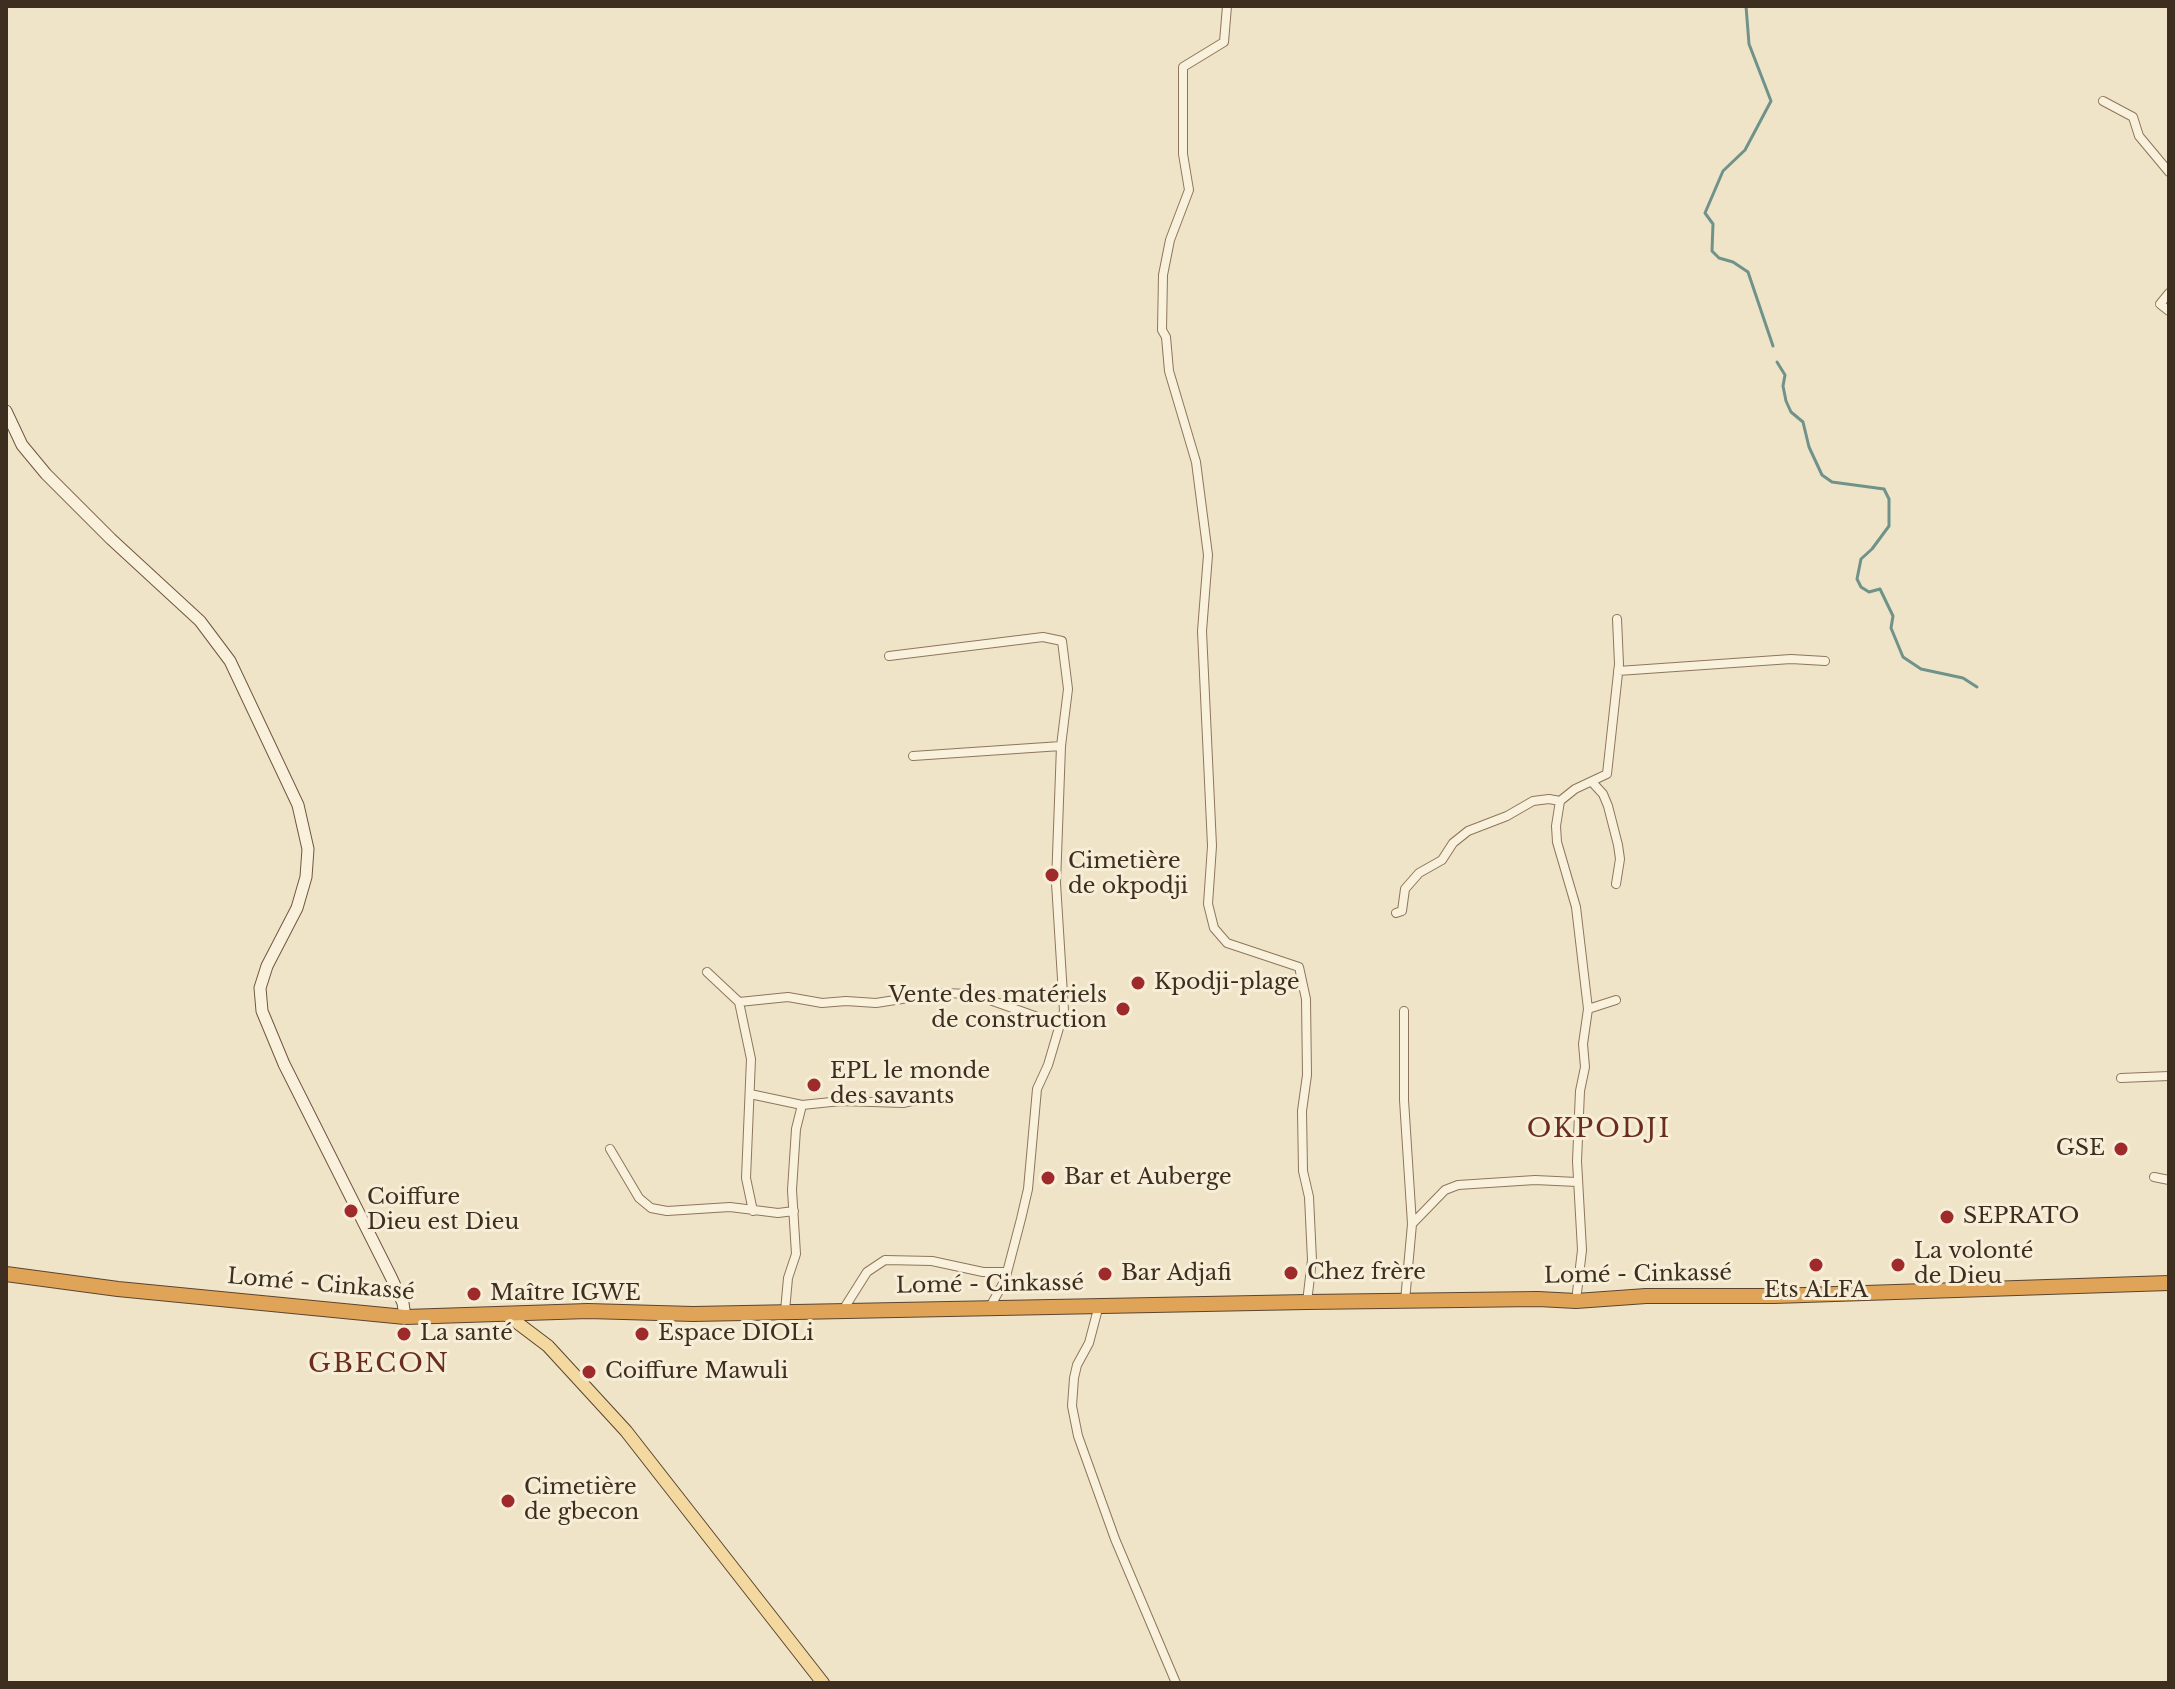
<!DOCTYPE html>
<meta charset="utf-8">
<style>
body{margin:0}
#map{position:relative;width:2175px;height:1689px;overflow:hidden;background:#f0e4c8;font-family:"Libre Baskerville",serif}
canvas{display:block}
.frame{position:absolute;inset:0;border:8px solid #3d2e20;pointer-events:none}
</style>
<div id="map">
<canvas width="2175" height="1689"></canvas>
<div class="frame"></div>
</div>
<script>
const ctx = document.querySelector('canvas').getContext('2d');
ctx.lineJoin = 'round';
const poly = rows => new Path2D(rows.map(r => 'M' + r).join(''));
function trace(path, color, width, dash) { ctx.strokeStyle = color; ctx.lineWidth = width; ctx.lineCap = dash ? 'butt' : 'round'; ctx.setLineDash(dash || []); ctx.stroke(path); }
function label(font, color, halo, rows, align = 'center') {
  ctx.font = font + ' "Libre Baskerville",serif'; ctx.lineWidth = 6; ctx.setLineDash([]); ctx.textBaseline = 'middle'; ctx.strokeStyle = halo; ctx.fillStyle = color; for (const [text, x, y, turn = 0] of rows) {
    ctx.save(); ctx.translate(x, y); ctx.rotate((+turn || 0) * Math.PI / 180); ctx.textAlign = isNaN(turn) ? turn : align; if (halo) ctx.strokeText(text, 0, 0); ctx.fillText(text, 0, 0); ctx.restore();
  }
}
trace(poly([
 [1746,6,1749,44,1771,101,1745,150,1723,171,1705,213,1713,224,1712,251,1719,258,1733,262,1748,272,1773,346],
 [1777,362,1785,375,1783,386,1786,401,1791,412,1803,422,1809,447,1822,475,1832,482,1884,489,1889,499,1889,526,1872,549,1861,559,1857,579,1861,587,1869,592,1880,589,1893,616,1891,628,1903,657,1921,669,1963,678,1977,687]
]), '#6f938a', 3);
const street = poly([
 [1227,6,1224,42,1183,67,1183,154,1189,190,1170,240,1163,275,1162,330,1166,337,1169,371,1196,462,1208,555,1202,631,1212,846,1208,904,1214,928,1227,943,1299,967,1306,999,1307,1075,1302,1111,1303,1171,1309,1197,1312,1260,1307,1302],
 [2103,101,2133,117,2139,136,2169,172],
 [2169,293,2160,304,2169,311],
 [889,656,1043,637,1062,641,1068,689,1061,746,1056,883,1064,1011,1048,1065,1037,1089,1028,1189,1021,1219,1005,1280,990,1307],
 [1618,671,1791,659,1825,661],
 [913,756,1061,746],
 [1592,782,1603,794,1608,806,1618,845,1620,859,1616,884],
 [1560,801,1556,826,1557,842,1576,907,1588,1009,1583,1044,1585,1067,1580,1091,1577,1161,1582,1250,1576,1301],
 [1396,913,1402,911,1405,889,1419,873,1442,860,1453,843,1468,831,1507,816,1533,801,1549,799,1560,801,1575,789,1607,774,1619,664,1617,619],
 [707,972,739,1002,751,1059,746,1178,753,1211],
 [739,1002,788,997,822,1003,846,1001,876,1003,940,993,973,994,1060,1025],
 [1588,1009,1616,1000],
 [1404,1011,1404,1100,1412,1224,1405,1301],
 [2121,1078,2169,1076],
 [750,1094,802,1105,841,1101,903,1103,930,1097],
 [610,1149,639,1198,651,1208,667,1211,730,1207,778,1213,794,1211],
 [2154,1177,2169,1180],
 [1412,1224,1445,1190,1458,1185,1535,1180,1577,1182],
 [1099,1305,1089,1343,1077,1365,1074,1378,1072,1406,1078,1436,1115,1539,1176,1683],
 [843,1310,867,1272,885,1260,932,1261,983,1272,1007,1272],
 [785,1311,788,1278,796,1254,792,1190,796,1129,802,1105]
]);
const secondary = poly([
 [6,411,22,445,46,474,111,539,200,621,230,661,298,805,308,849,306,877,297,908,267,966,260,988,262,1011,284,1064,391,1277,403,1303,405,1317]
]);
const primary = poly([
 [507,1315,548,1346,626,1431,823,1683]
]);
const highway = poly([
 [6,1274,118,1289,405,1317,588,1311,693,1314,1307,1302,1538,1299,1576,1301,1646,1296,1774,1296,2169,1283]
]);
trace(street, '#8d765c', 10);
trace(secondary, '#6f573f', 13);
trace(primary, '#5b4430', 14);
trace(highway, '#5b4430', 16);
trace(street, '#faf1dc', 8);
trace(secondary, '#faf1dc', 11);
trace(primary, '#f3d9a0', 12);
trace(highway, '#e0a458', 14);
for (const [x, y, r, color] of [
 [1052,875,8,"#9e2a2b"],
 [1138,983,8,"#9e2a2b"],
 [1123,1009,8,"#9e2a2b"],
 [814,1085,8,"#9e2a2b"],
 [2121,1149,8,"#9e2a2b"],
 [1048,1178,8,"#9e2a2b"],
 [351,1211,8,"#9e2a2b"],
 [1947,1217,8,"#9e2a2b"],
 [1816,1265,8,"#9e2a2b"],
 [1898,1265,8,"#9e2a2b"],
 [1291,1273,8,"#9e2a2b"],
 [1105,1274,8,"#9e2a2b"],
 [474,1294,8,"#9e2a2b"],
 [404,1334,8,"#9e2a2b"],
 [642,1334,8,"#9e2a2b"],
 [589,1372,8,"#9e2a2b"],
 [508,1501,8,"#9e2a2b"]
]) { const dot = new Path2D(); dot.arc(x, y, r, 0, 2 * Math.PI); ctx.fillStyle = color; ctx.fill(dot); trace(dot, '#f7eed8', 3); }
label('22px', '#3d2e20', '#f7eed8', [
 ["Cimetière",1068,862],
 ["de okpodji",1068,887],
 ["Kpodji-plage",1154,983],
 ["Vente des matériels",1107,996,"right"],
 ["de construction",1107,1021,"right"],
 ["EPL le monde",830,1072],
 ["des savants",830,1097],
 ["GSE",2105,1149,"right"],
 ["Bar et Auberge",1064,1178],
 ["Coiffure",367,1198],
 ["Dieu est Dieu",367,1223],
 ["SEPRATO",1963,1217],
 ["La volonté",1914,1252],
 ["de Dieu",1914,1277],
 ["Chez frère",1307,1273],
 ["Bar Adjafi",1121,1274],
 ["Ets ALFA",1816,1291,"center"],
 ["Maître IGWE",490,1294],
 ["La santé",420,1334],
 ["Espace DIOLi",658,1334],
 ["Coiffure Mawuli",605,1372],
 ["Cimetière",524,1488],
 ["de gbecon",524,1513]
], 'left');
label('22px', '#3d2e20', '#f7eed8', [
 ["Lomé - Cinkassé",1638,1275,-1],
 ["Lomé - Cinkassé",321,1285,5],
 ["Lomé - Cinkassé",990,1285,-1]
]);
ctx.letterSpacing = '2px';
label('26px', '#6b2e1e', '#f7eed8', [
 ["OKPODJI",1599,1130],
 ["GBECON",379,1365]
]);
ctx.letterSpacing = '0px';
</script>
